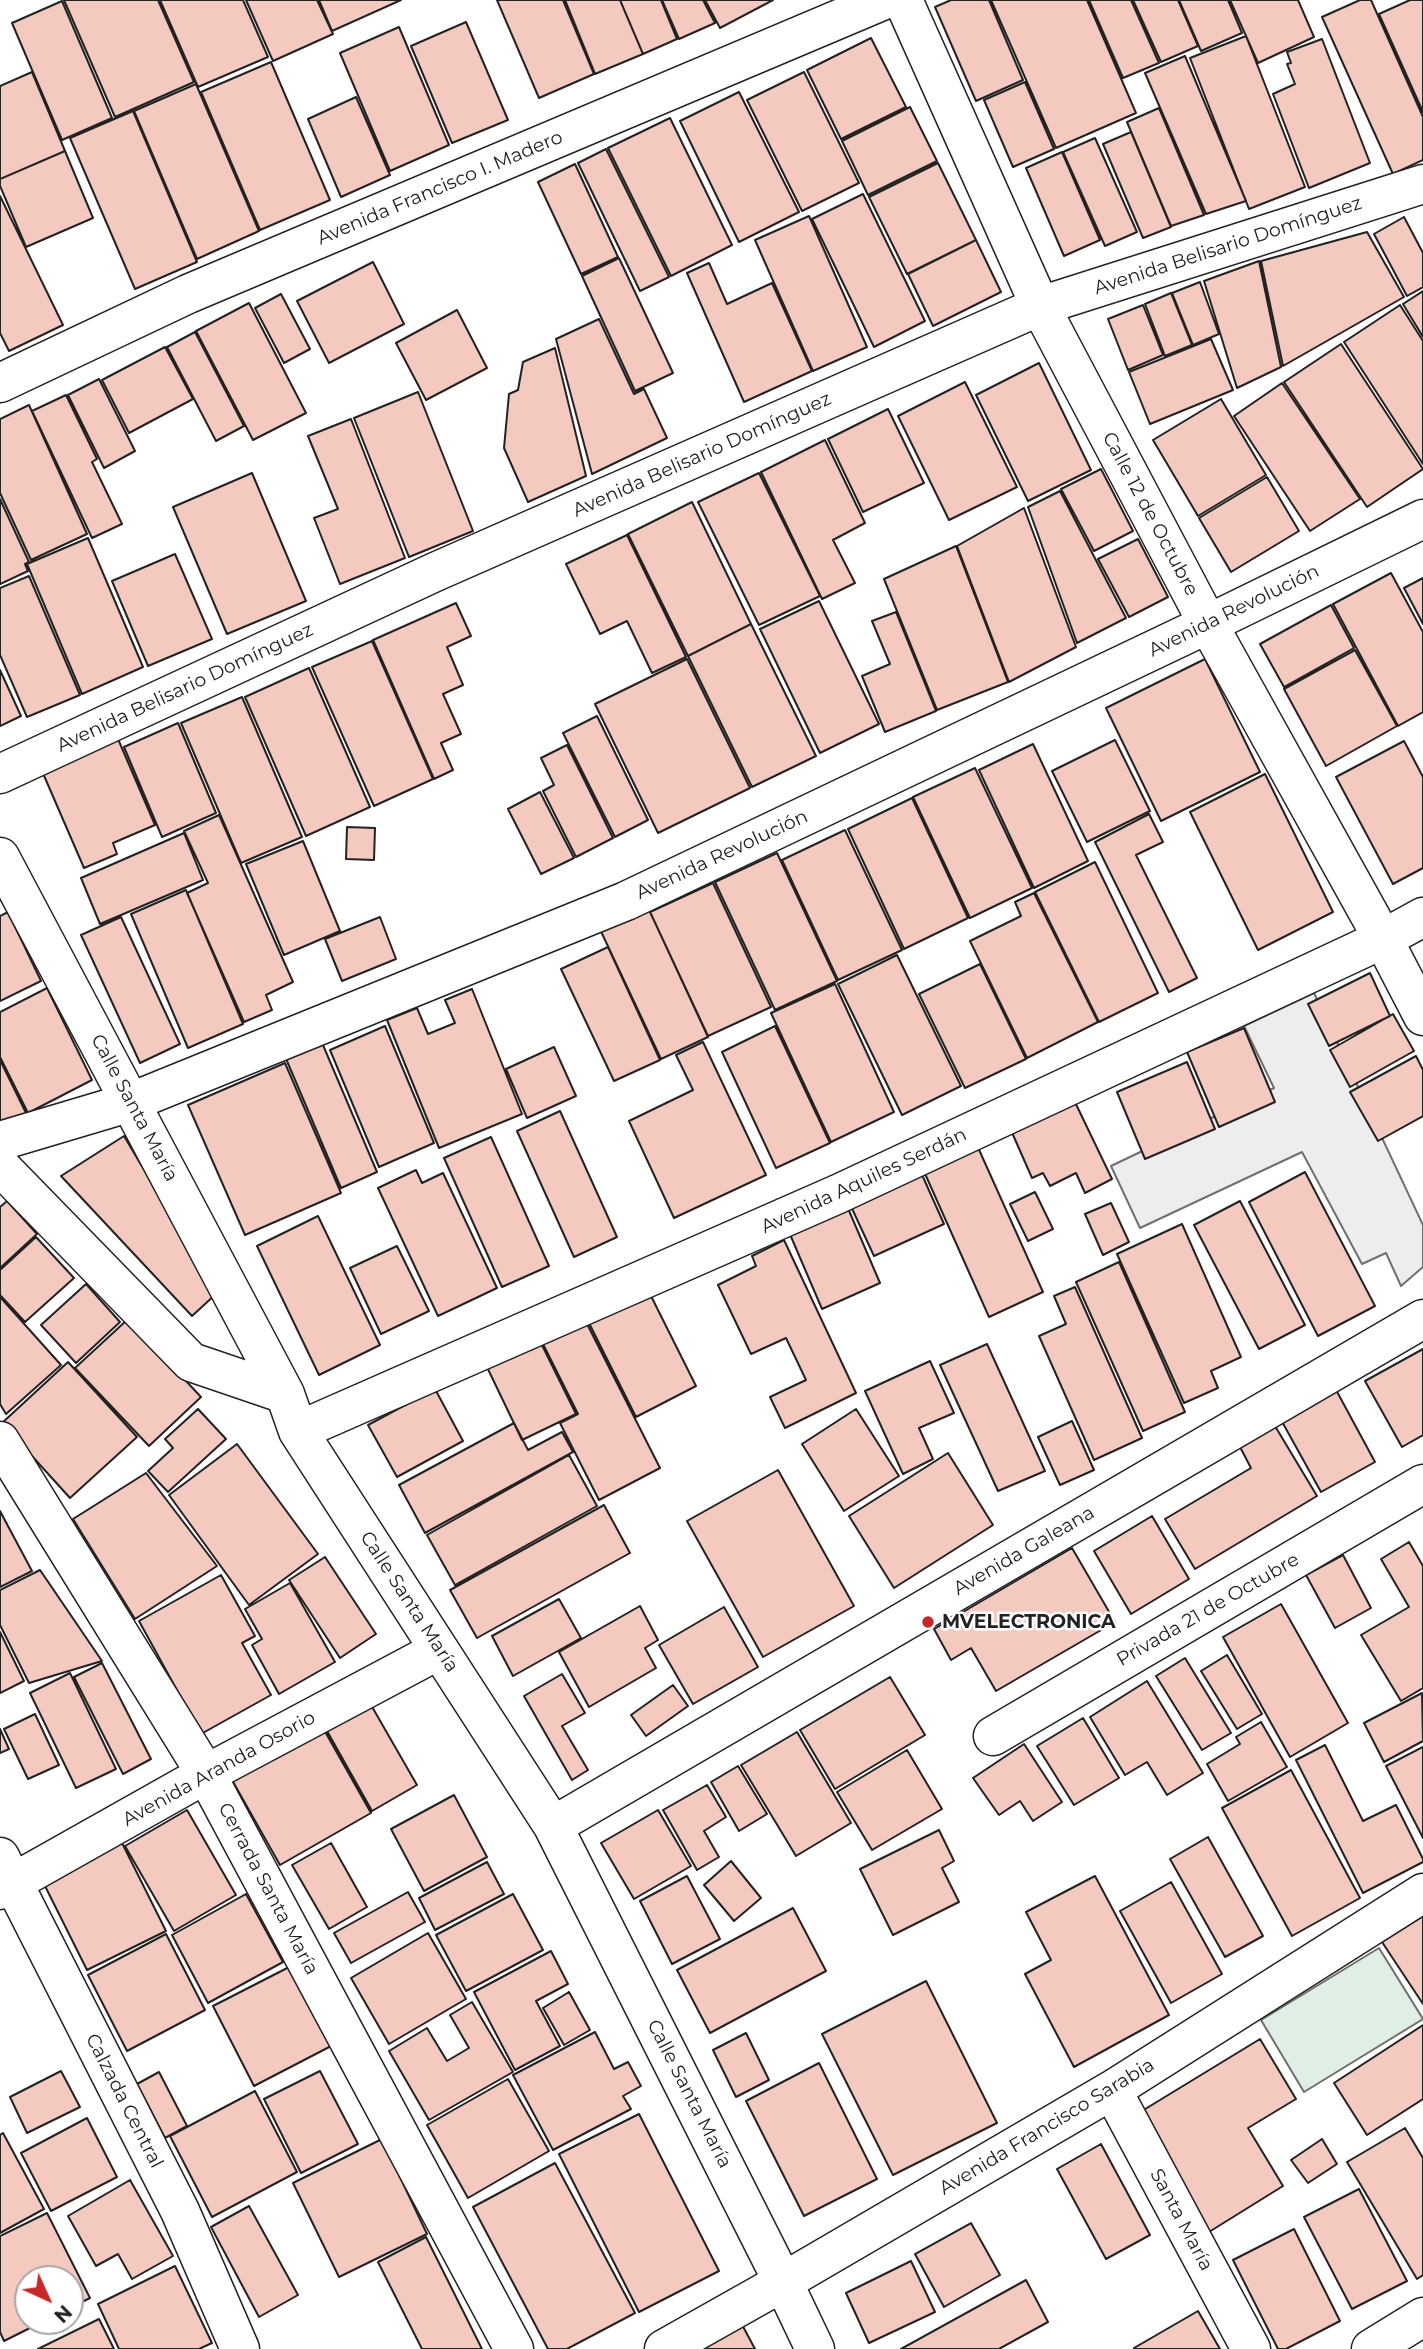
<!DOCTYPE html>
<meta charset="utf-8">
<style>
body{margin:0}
#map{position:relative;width:1423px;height:2349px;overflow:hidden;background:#fff;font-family:Montserrat,sans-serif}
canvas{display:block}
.north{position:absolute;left:14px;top:2265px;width:70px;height:70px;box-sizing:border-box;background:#fff;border:2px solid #a7a7a7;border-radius:50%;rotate:135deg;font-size:19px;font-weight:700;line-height:28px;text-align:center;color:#222}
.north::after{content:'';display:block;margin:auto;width:24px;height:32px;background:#c62828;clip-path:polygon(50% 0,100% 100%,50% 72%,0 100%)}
</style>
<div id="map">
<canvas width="1423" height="2349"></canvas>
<div class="north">N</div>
</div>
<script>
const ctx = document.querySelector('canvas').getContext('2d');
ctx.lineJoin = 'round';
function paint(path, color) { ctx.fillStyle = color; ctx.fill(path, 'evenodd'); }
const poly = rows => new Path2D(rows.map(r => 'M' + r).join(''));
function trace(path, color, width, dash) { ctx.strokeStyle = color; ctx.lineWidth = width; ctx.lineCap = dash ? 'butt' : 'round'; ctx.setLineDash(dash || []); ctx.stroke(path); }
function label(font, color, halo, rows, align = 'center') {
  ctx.font = font + ' Montserrat,sans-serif'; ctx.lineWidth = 5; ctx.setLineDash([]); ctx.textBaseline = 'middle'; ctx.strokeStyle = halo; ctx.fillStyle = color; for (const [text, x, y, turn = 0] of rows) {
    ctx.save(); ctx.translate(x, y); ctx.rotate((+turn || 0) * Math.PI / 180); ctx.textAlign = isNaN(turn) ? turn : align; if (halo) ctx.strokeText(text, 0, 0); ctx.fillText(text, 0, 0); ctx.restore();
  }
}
const green = poly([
 [1379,1948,1423,2019,1304,2092,1261,2020,1379,1948]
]);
paint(green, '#e0efe3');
trace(green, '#6f6f6f', 2);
const parking = poly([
 [1314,993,1423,1225,1423,1267,1401,1286,1386,1253,1362,1264,1302,1152,1140,1228,1111,1166,1274,1088,1244,1026,1314,993]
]);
paint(parking, '#ededed');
trace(parking, '#6f6f6f', 2);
const building = poly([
 [64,0,158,0,194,82,115,117,64,0],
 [160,0,243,0,268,57,198,87,160,0],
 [246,0,317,0,333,34,273,61,246,0],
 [319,0,401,0,332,31,319,0],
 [497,0,563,0,594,74,539,98,497,0],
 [565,0,620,0,643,54,595,74,565,0],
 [620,0,661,0,677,39,643,54,620,0],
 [662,0,703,0,715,23,679,39,662,0],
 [705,0,773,0,720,28,705,0],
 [951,0,989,0,1023,80,976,101,935,7,951,0],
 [991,0,1087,0,1136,113,1056,148,991,0],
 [1089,0,1131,0,1159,63,1123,78,1089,0],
 [1133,0,1178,0,1198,46,1161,62,1133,0],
 [1179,0,1228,0,1242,33,1201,51,1179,0],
 [1230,0,1298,0,1314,37,1258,63,1230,0],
 [1360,0,1371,0,1423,117,1423,160,1393,174,1322,17,1360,0],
 [1410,0,1423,0,1423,112,1379,14,1410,0],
 [62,1,112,118,62,140,12,23,62,1],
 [466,22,508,120,452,143,411,46,466,22],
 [399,27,449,145,390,171,340,53,399,27],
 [1246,36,1305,187,1249,209,1190,58,1246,36],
 [871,38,906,107,841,139,807,70,871,38],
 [1322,39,1370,163,1309,188,1273,94,1295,84,1287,64,1291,63,1287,52,1322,39],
 [1185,56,1246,201,1206,214,1145,73,1185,56],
 [271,62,330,200,260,230,201,92,271,62],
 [32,72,65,151,0,179,0,86,32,72],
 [804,72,859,183,802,211,747,100,804,72],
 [1025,82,1054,149,1013,167,984,100,1025,82],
 [196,84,259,231,197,259,134,111,196,84],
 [739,92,799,212,739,242,680,121,739,92],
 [356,97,390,175,341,197,308,119,356,97],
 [910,107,937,161,868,195,842,141,910,107],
 [1159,108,1204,215,1171,226,1127,122,1159,108],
 [133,111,197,262,135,289,70,138,133,111],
 [670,118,732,245,671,276,608,148,670,118],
 [1131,132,1171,227,1143,238,1103,144,1131,132],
 [1095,138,1137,232,1105,246,1063,152,1095,138],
 [606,149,669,277,640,291,578,163,606,149],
 [65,151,93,218,26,247,0,186,0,179,65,151],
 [1062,152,1100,240,1064,256,1026,168,1062,152],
 [938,163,976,240,907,274,869,197,938,163],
 [575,164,618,257,581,274,538,182,575,164],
 [863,194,925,321,874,347,812,219,863,194],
 [0,196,63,325,9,351,0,333,0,196],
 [809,216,867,347,813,371,755,240,809,216],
 [1404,217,1423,253,1423,287,1407,296,1374,234,1404,217],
 [1367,232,1404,297,1283,366,1261,261,1367,232],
 [976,240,1001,292,933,326,908,274,976,240],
 [619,258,673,373,635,391,582,276,619,258],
 [1259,261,1281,367,1237,388,1204,281,1259,261],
 [373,262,404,324,329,363,297,301,373,262],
 [709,263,727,304,772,283,812,371,744,402,687,273,709,263],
 [1200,282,1219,334,1193,345,1172,293,1200,282],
 [1423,291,1423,337,1403,304,1423,291],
 [1171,293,1192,345,1165,356,1145,304,1171,293],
 [281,294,310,349,284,363,255,308,281,294],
 [249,303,306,413,253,440,196,331,249,303],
 [1143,305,1163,355,1128,370,1108,319,1143,305],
 [1400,305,1423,341,1423,464,1344,342,1400,305],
 [457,310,487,368,426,400,396,343,457,310],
 [599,319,634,394,644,389,667,438,592,474,556,339,599,319],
 [195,332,244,426,216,441,167,347,195,332],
 [1211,339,1233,390,1150,424,1129,372,1211,339],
 [1341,344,1423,469,1367,507,1284,382,1341,344],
 [165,347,193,399,129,433,102,380,165,347],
 [555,348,586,476,528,502,504,448,509,394,518,390,523,362,555,348],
 [1039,363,1091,470,1028,501,976,395,1039,363],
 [99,379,135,451,104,468,68,395,99,379],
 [965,382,1017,487,949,520,898,416,965,382],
 [1282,383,1360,499,1310,531,1234,416,1282,383],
 [418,392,473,531,409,557,354,418,418,392],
 [66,395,97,459,92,462,122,524,92,538,32,411,66,395],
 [1221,399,1266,475,1198,516,1153,440,1221,399],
 [29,405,87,534,31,560,0,493,0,419,29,405],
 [888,409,924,483,863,512,828,439,888,409],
 [351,419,405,558,340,584,314,518,338,509,308,436,351,419],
 [825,440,865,523,833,540,855,583,822,599,761,472,825,440],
 [1101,469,1133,531,1094,551,1061,489,1101,469],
 [252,473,306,601,227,634,173,507,252,473],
 [759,473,820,596,759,625,698,502,759,473],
 [1267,477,1299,531,1231,572,1199,518,1267,477],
 [1060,491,1126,618,1077,643,1028,507,1060,491],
 [0,499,29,562,25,564,28,571,0,584,0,499],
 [692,502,751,624,688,656,628,534,692,502],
 [1024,508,1076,647,1009,682,957,546,1024,508],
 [627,535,686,657,652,673,627,621,600,634,566,564,627,535],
 [88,538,143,667,82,694,27,564,88,538],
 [1138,539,1168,597,1129,617,1098,559,1138,539],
 [956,546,1008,682,937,710,884,579,956,546],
 [175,554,212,639,148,666,112,581,175,554],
 [1391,573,1423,632,1423,712,1398,726,1333,604,1391,573],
 [29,576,80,695,27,717,0,655,0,588,29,576],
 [1423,578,1423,624,1404,588,1423,578],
 [819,601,879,724,820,753,760,629,819,601],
 [456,603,471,636,447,647,463,685,443,694,461,734,441,743,453,770,434,779,373,640,456,603],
 [1331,605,1354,648,1284,687,1260,644,1331,605],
 [896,612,936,711,885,732,862,676,890,664,872,621,896,612],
 [751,624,816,756,752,787,688,656,751,624],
 [372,641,433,779,374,806,312,667,372,641],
 [1355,650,1397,726,1326,766,1284,689,1355,650],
 [687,659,750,788,658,833,595,704,687,659],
 [1205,659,1260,772,1161,821,1106,708,1205,659],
 [309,668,370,807,306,836,245,697,309,668],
 [0,670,21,716,0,726,0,670],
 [242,697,302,837,241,863,181,723,242,697],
 [597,716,648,820,615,837,563,733,597,716],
 [178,723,216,813,162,837,124,747,178,723],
 [118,739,155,825,113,843,117,854,84,868,42,771,118,739],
 [1115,740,1150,811,1087,842,1052,771,1115,740],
 [1404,741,1423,777,1423,868,1393,884,1336,777,1404,741],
 [1033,744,1088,861,1034,888,979,770,1033,744],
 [567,745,613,838,576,857,543,791,554,785,541,758,567,745],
 [975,768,1032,888,970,918,913,797,975,768],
 [1265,774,1333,912,1258,950,1190,812,1265,774],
 [540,792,574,858,541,874,508,809,540,792],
 [912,798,968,918,904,949,848,829,912,798],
 [1149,814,1163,842,1136,855,1197,978,1169,992,1095,842,1149,814],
 [219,815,293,982,266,995,272,1010,244,1022,187,893,208,883,184,831,219,815],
 [347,827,375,828,374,860,346,859,347,827],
 [845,830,902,950,838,980,782,860,845,830],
 [184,833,203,880,100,924,81,878,184,833],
 [303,841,340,931,284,955,246,864,303,841],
 [777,853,837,981,775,1010,715,882,777,853],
 [1095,862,1158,993,1099,1022,1035,892,1095,862],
 [713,883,771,1007,708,1036,650,912,713,883],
 [186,890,243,1024,188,1048,131,914,186,890],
 [1034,893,1098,1022,1027,1058,970,941,1021,916,1015,902,1034,893],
 [645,901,708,1037,661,1059,597,923,645,901],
 [8,912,41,981,0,1001,0,916,8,912],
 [121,917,180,1044,140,1063,81,935,121,917],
 [380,917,396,959,342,981,325,939,380,917],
 [608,947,660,1060,614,1081,561,969,608,947],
 [897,955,961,1086,902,1115,838,984,897,955],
 [980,964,1026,1059,965,1088,919,994,980,964],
 [1370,973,1390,1016,1329,1046,1308,1004,1370,973],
 [835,984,894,1112,831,1142,771,1013,835,984],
 [47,988,92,1080,28,1113,0,1057,0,1012,47,988],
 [472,989,522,1114,439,1148,387,1020,417,1008,428,1034,455,1023,445,1000,472,989],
 [1393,1014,1414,1051,1350,1087,1330,1050,1393,1014],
 [385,1026,434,1143,379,1167,330,1050,385,1026],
 [775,1026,830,1143,776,1168,722,1052,775,1026],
 [1244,1028,1275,1102,1219,1127,1187,1052,1244,1028],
 [320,1038,377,1172,341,1188,284,1054,320,1038],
 [703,1042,766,1175,674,1218,629,1121,693,1090,676,1055,703,1042],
 [554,1047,576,1096,527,1118,506,1069,554,1047],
 [1416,1056,1423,1070,1423,1116,1378,1141,1350,1092,1416,1056],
 [0,1060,27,1115,0,1129,0,1060],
 [1187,1062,1215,1129,1145,1159,1117,1092,1187,1062],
 [285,1063,341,1193,245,1235,188,1105,285,1063],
 [1073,1098,1112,1179,1085,1193,1076,1173,1050,1186,1043,1173,1032,1178,1010,1128,1073,1098],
 [560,1111,617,1237,574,1257,517,1131,560,1111],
 [124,1136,217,1293,192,1316,61,1176,124,1136],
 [491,1137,549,1266,502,1287,444,1158,491,1137],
 [976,1143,1043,1292,989,1317,922,1167,976,1143],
 [919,1168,944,1224,874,1256,848,1200,919,1168],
 [416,1170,422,1183,443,1173,497,1288,438,1316,378,1188,416,1170],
 [1305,1172,1375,1306,1318,1336,1249,1202,1305,1172],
 [1035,1192,1053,1229,1028,1241,1010,1204,1035,1192],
 [7,1201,37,1234,0,1268,0,1207,7,1201],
 [1240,1201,1305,1325,1259,1349,1194,1225,1240,1201],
 [1111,1203,1129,1242,1103,1255,1085,1214,1111,1203],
 [847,1206,880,1283,822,1309,789,1232,847,1206],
 [318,1216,380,1345,319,1375,257,1246,318,1216],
 [1182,1224,1241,1357,1211,1371,1218,1388,1184,1403,1117,1254,1182,1224],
 [36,1237,74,1278,25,1322,0,1295,0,1270,36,1237],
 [784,1240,856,1393,785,1428,770,1397,806,1380,786,1338,751,1354,718,1285,756,1266,752,1256,784,1240],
 [397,1246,429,1311,381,1334,350,1268,397,1246],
 [1119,1262,1185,1412,1143,1431,1076,1282,1119,1262],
 [86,1284,120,1322,76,1363,41,1325,86,1284],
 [1075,1287,1142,1438,1094,1460,1039,1336,1066,1324,1054,1296,1075,1287],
 [647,1288,696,1386,636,1417,587,1319,647,1288],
 [0,1297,61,1365,6,1414,0,1404,0,1297],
 [583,1316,660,1468,599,1500,560,1423,578,1414,540,1338,583,1316],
 [128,1319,201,1397,149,1446,75,1368,128,1319],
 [539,1339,576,1414,522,1440,486,1365,539,1339],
 [987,1344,1045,1471,998,1491,940,1365,987,1344],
 [1423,1349,1423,1435,1402,1447,1365,1381,1423,1349],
 [930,1361,954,1413,919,1428,933,1459,903,1474,865,1391,930,1361],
 [68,1362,137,1437,70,1498,2,1423,68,1362],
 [1335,1388,1375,1462,1321,1492,1280,1418,1335,1388],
 [435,1389,463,1441,397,1477,368,1425,435,1389],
 [198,1409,226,1439,168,1492,148,1471,173,1448,165,1439,198,1409],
 [856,1409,899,1476,844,1511,802,1444,856,1409],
 [1072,1421,1094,1470,1060,1485,1038,1437,1072,1421],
 [514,1423,528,1450,562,1432,573,1452,425,1533,399,1485,514,1423],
 [1275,1426,1317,1496,1195,1569,1165,1519,1251,1468,1240,1447,1275,1426],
 [237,1444,318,1554,249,1605,169,1495,237,1444],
 [948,1453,993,1525,894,1588,849,1516,948,1453],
 [569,1455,597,1506,455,1585,427,1535,569,1455],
 [778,1470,854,1606,763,1657,687,1521,778,1470],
 [146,1473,217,1566,135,1619,73,1519,146,1473],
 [604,1505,630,1553,477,1638,450,1590,604,1505],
 [0,1511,32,1571,0,1587,0,1511],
 [1152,1516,1189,1579,1131,1614,1094,1551,1152,1516],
 [1409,1542,1423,1566,1423,1688,1401,1701,1361,1635,1409,1607,1381,1559,1409,1542],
 [1072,1548,1115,1622,996,1691,971,1648,951,1660,934,1629,1072,1548],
 [1343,1555,1371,1608,1335,1628,1306,1575,1343,1555],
 [325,1557,376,1634,340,1658,289,1580,325,1557],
 [40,1570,102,1661,29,1683,0,1625,0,1590,40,1570],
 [221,1575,255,1636,242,1643,271,1695,201,1734,139,1621,221,1575],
 [290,1583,335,1662,279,1694,252,1645,262,1639,245,1609,290,1583],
 [559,1599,581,1638,513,1676,492,1636,559,1599],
 [1281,1604,1348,1723,1290,1757,1223,1637,1281,1604],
 [640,1606,658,1640,645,1648,656,1668,589,1707,559,1652,640,1606],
 [724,1607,758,1667,693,1704,659,1645,724,1607],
 [0,1632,24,1681,0,1693,0,1632],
 [1227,1655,1262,1714,1237,1729,1201,1671,1227,1655],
 [1185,1658,1231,1733,1202,1750,1156,1676,1185,1658],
 [102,1663,151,1759,123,1774,74,1677,102,1663],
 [70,1673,116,1769,76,1788,30,1693,70,1673],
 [562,1674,585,1713,562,1726,588,1770,572,1780,524,1696,562,1674],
 [890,1677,925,1735,835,1789,800,1730,890,1677],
 [1147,1681,1203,1773,1167,1795,1147,1762,1125,1775,1090,1717,1147,1681],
 [673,1685,688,1706,646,1736,631,1715,673,1685],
 [1422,1693,1423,1741,1384,1762,1364,1723,1422,1693],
 [371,1705,417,1785,372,1811,327,1731,371,1705],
 [35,1714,59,1765,28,1779,4,1729,35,1714],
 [1083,1718,1119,1778,1074,1805,1037,1746,1083,1718],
 [1261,1722,1287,1767,1228,1801,1207,1764,1240,1744,1236,1737,1261,1722],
 [323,1728,371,1813,280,1865,232,1780,323,1728],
 [0,1729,9,1749,0,1753,0,1729],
 [797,1732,851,1823,796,1856,741,1765,797,1732],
 [1024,1744,1062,1802,1033,1821,1020,1801,999,1815,973,1778,1024,1744],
 [1325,1745,1363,1821,1396,1805,1423,1859,1423,1862,1363,1893,1296,1760,1325,1745],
 [1423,1747,1423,1838,1386,1766,1423,1747],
 [907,1750,942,1809,872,1850,837,1792,907,1750],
 [738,1766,767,1814,739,1831,711,1782,738,1766],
 [1291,1770,1360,1898,1292,1936,1222,1808,1291,1770],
 [707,1785,726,1817,704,1831,719,1857,697,1870,663,1810,707,1785],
 [454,1795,487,1857,424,1891,391,1829,454,1795],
 [187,1810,236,1895,174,1931,125,1846,187,1810],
 [658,1810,691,1866,634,1899,601,1843,658,1810],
 [939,1830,954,1861,942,1868,959,1902,893,1935,860,1869,939,1830],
 [1208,1837,1263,1936,1225,1957,1170,1859,1208,1837],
 [121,1841,166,1931,87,1970,42,1880,121,1841],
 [331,1843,367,1907,329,1929,292,1865,331,1843],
 [731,1861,761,1898,734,1921,704,1885,731,1861],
 [487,1862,504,1894,435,1930,419,1898,487,1862],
 [687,1876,720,1939,672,1964,640,1901,687,1876],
 [1095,1876,1169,2015,1074,2067,1025,1974,1051,1960,1026,1912,1095,1876],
 [1171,1882,1222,1974,1171,2003,1120,1911,1171,1882],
 [408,1892,425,1922,351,1963,334,1933,408,1892],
 [246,1894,283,1962,208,2003,172,1935,246,1894],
 [513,1894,543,1950,466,1991,436,1935,513,1894],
 [793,1908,826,1971,710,2033,677,1970,793,1908],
 [1423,1916,1423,2004,1382,1942,1423,1916],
 [428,1933,466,1999,389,2044,351,1978,428,1933],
 [166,1934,205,2010,127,2051,88,1975,166,1934],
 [551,1951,568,1984,536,2001,560,2046,515,2070,474,1992,551,1951],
 [295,1964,335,2044,254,2086,213,2006,295,1964],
 [926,1981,997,2123,893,2175,822,2034,926,1981],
 [569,1992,590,2030,564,2045,543,2008,569,1992],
 [472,2002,513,2072,429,2120,389,2051,427,2028,447,2061,469,2048,450,2015,472,2002],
 [1423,2025,1423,2099,1367,2135,1334,2083,1423,2025],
 [595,2032,614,2069,628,2062,641,2086,623,2096,631,2109,553,2150,513,2075,595,2032],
 [746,2033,769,2080,736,2097,713,2050,746,2033],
 [1260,2039,1296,2099,1248,2128,1283,2186,1209,2232,1137,2114,1260,2039],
 [819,2063,877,2179,804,2216,746,2101,819,2063],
 [61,2071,80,2107,27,2133,10,2097,61,2071],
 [320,2071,358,2144,301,2173,264,2099,320,2071],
 [159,2072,187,2126,165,2138,137,2084,159,2072],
 [508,2079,549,2151,468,2198,427,2125,508,2079],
 [255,2091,297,2172,212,2217,170,2136,255,2091],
 [639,2114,719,2271,639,2312,559,2154,639,2114],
 [87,2118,117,2177,51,2211,21,2153,87,2118],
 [1405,2128,1423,2158,1423,2275,1417,2279,1347,2162,1405,2128],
 [3,2133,44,2209,0,2233,0,2135,3,2133],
 [382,2139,427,2234,339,2277,293,2183,382,2139],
 [1322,2139,1337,2164,1308,2183,1291,2160,1322,2139],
 [1101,2144,1150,2235,1106,2259,1057,2169,1101,2144],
 [555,2163,635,2313,567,2349,548,2349,473,2207,555,2163],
 [130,2180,173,2256,132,2279,118,2254,96,2266,68,2216,130,2180],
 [1359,2189,1407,2281,1352,2309,1304,2217,1359,2189],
 [249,2206,298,2295,259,2317,211,2227,249,2206],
 [47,2213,90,2298,70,2308,70,2279,28,2279,28,2321,44,2321,4,2341,0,2332,0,2236,47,2213],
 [971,2223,1000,2275,944,2307,915,2254,971,2223],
 [1294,2229,1340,2321,1286,2349,1278,2349,1233,2260,1294,2229],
 [426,2237,482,2349,422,2349,378,2262,426,2237],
 [911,2261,935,2312,869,2343,846,2293,911,2261],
 [175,2266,212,2343,199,2349,119,2349,98,2304,175,2266],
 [1026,2280,1048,2322,999,2349,901,2349,1026,2280],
 [1198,2311,1220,2349,1134,2349,1134,2348,1198,2311],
 [99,2319,114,2349,38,2349,99,2319],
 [739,2319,755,2349,685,2349,739,2319]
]);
paint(building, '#f3c9c0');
trace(building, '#222', 2);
const minor = poly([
 [903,0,1040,306,1208,624,1383,939,1423,1016],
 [0,383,188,294,884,0],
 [0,774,435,572,1040,306,1423,184],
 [0,857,285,1394,298,1431,553,1826,783,2282,815,2349],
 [0,1141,131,1102,626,901,1208,624,1423,519],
 [0,1166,191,1362,285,1394],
 [298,1431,838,1194,1383,939,1423,917],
 [0,1441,206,1774,514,2349],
 [993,1736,1423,1484],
 [553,1826,1423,1319],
 [0,1857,180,2211,240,2349],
 [0,1890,206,1774,439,1650],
 [1112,2090,1251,2349],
 [664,2349,783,2282,1112,2090,1423,1893],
 [1371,2349,1423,2317]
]);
trace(minor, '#222', 41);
trace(minor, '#fff', 38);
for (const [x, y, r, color] of [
 [928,1622,7,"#c62828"]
]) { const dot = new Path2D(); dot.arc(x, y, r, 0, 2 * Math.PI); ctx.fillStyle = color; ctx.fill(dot); trace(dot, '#fff', 2.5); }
label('19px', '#222', '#fff', [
 ["Avenida Francisco I. Madero",440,188,-23],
 ["Avenida Belisario Domínguez",1228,246,-18],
 ["Avenida Belisario Domínguez",702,455,-24],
 ["Calle 12 de Octubre",1150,514,62],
 ["Avenida Revolución",1234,611,-26],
 ["Avenida Belisario Domínguez",185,688,-25],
 ["Avenida Revolución",722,855,-25],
 ["Calle Santa María",134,1108,62],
 ["Avenida Aquiles Serdán",864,1181,-25],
 ["Avenida Galeana",1024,1551,-30],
 ["Calle Santa María",409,1602,57],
 ["Privada 21 de Octubre",1208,1610,-30],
 ["Avenida Aranda Osorio",219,1769,-29],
 ["Cerrada Santa María",268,1889,62],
 ["Calle Santa María",689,2094,63],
 ["Calzada Central",124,2101,63],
 ["Avenida Francisco Sarabia",1047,2127,-31],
 ["Santa María",1181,2220,62]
]);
label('bold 19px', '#222', '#fff', [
 ["MVELECTRONICA",942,1622]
], 'left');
</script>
